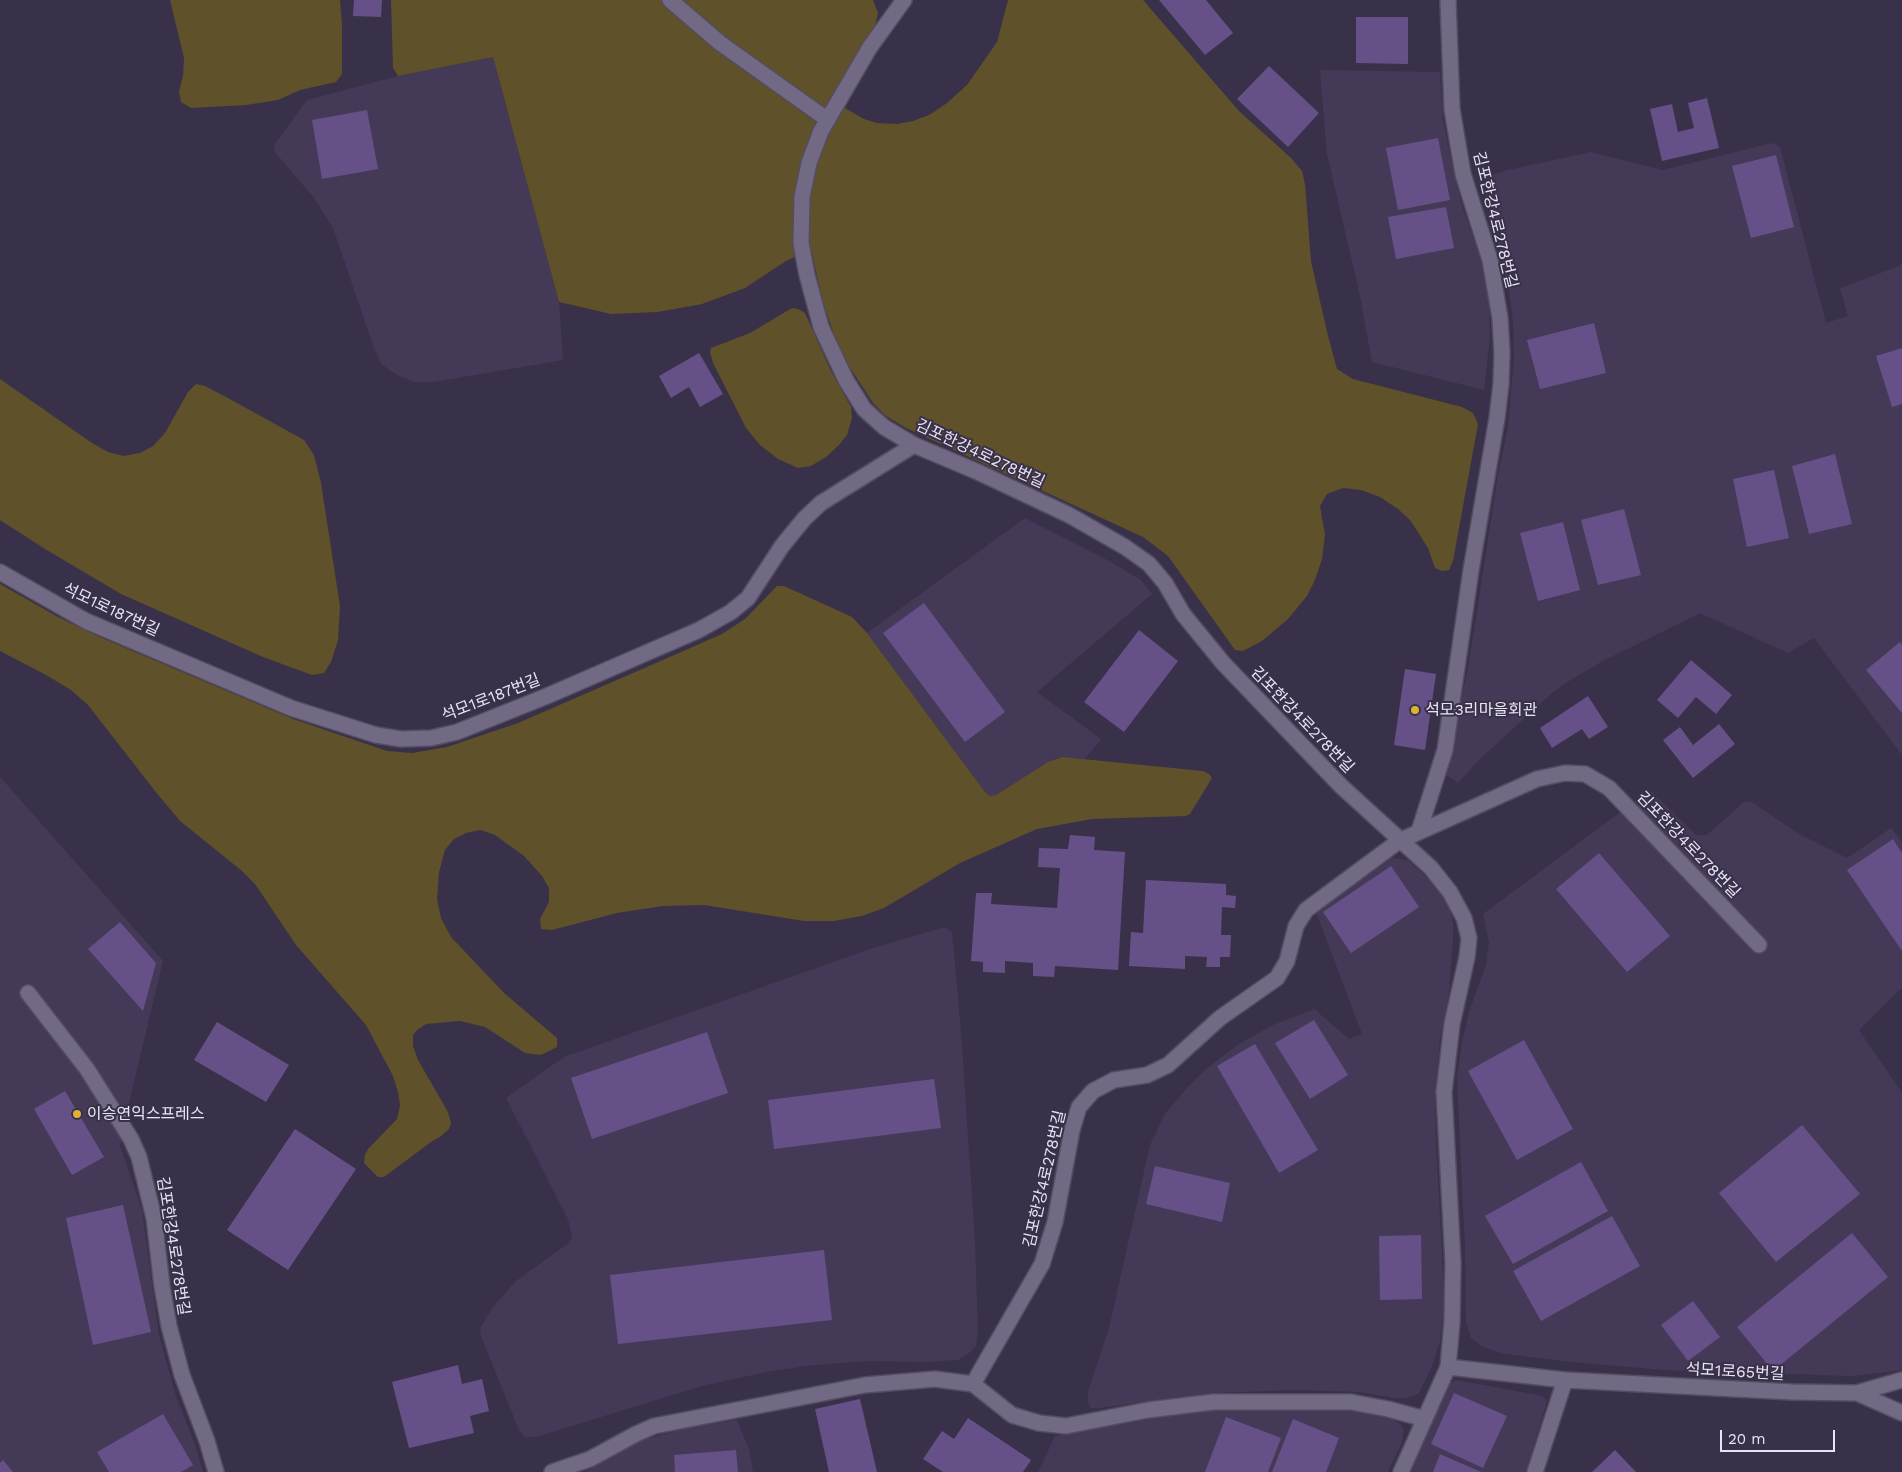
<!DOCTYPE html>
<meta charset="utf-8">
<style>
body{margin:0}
#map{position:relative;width:1902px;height:1472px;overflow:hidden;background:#393149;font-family:"Work Sans",sans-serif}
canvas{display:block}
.scale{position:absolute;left:1720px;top:1430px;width:115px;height:22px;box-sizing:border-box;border:2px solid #e9e4f4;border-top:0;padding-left:6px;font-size:15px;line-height:18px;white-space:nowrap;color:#e9e4f4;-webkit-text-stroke:4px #393149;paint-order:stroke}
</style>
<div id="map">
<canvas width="1902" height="1472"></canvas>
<div class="scale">20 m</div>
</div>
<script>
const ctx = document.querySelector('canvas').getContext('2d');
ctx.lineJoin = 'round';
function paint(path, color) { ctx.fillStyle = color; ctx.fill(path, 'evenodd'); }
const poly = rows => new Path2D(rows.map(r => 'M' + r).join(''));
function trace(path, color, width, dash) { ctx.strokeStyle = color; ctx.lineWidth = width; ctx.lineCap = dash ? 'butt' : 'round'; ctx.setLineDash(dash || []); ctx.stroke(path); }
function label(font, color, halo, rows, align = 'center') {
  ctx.font = font + ' "Work Sans","Noto Sans KR",sans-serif'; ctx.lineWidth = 4; ctx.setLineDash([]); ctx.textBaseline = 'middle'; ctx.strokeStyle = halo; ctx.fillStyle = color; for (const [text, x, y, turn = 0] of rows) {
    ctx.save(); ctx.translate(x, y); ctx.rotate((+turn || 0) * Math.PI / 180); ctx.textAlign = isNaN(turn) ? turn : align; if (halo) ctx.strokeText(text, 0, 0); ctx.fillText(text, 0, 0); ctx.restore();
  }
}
paint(poly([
 [493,57,559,302,563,360,434,382,415,382,397,375,381,364,374,348,333,228,314,198,275,152,274,145,307,100,398,76],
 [1320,70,1440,72,1443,120,1453,170,1462,206,1480,257,1489,305,1490,336,1484,390,1372,362,1360,296,1327,154],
 [1772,143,1780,147,1826,323,1848,316,1840,288,1902,265,1902,755,1814,638,1788,653,1700,613,1601,662,1569,681,1552,693,1481,758,1458,783,1445,774,1468,669,1498,475,1508,427,1514,357,1513,322,1509,291,1485,190,1485,182,1491,175,1508,170,1591,152,1663,170],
 [1025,518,1111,562,1141,580,1152,594,1037,692,1101,739,1085,759,1056,758,996,795,990,796,985,792,867,633],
 [0,777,163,961,132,1090,120,1146,142,1210,159,1335,166,1361,176,1396,197,1450,203,1472,0,1472],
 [1650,790,1696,835,1707,835,1744,802,1752,802,1799,834,1847,858,1891,828,1902,842,1902,988,1859,1030,1902,1093,1902,1370,1851,1376,1664,1370,1571,1362,1505,1354,1483,1347,1471,1338,1466,1322,1465,1248,1457,1077,1462,1042,1469,1012,1486,965,1489,942,1483,914],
 [1392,858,1407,860,1435,885,1442,895,1450,910,1453,923,1453,940,1449,993,1440,1039,1435,1098,1436,1141,1444,1292,1443,1316,1440,1341,1432,1366,1419,1393,1408,1398,1394,1398,1359,1392,1296,1390,1210,1393,1099,1408,1091,1408,1088,1402,1088,1392,1109,1328,1150,1145,1165,1114,1187,1088,1206,1069,1239,1044,1273,1025,1314,1009,1349,1039,1362,1034,1316,912],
 [945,927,952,932,961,1031,975,1241,978,1331,976,1346,968,1354,958,1360,926,1362,869,1361,815,1365,771,1371,702,1386,536,1437,525,1437,519,1430,481,1336,480,1328,493,1307,516,1281,569,1243,572,1236,568,1219,506,1098,564,1057,873,948],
 [1457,1380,1542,1396,1547,1401,1526,1472,1410,1472,1447,1389,1450,1383],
 [1267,1408,1323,1408,1366,1413,1394,1420,1400,1424,1404,1430,1402,1442,1388,1472,1038,1472,1055,1436,1170,1415,1213,1410],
 [737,1420,749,1449,753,1472,585,1472,639,1441,686,1428]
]), '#443a58');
paint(poly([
 [170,0,340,0,342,25,342,74,336,82,300,90,278,100,246,105,191,108,181,102,179,91,183,76,184,58],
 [391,0,873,0,878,13,875,26,853,59,831,100,864,119,877,123,897,124,913,121,929,115,947,103,967,85,997,42,1008,0,1143,0,1239,111,1291,158,1302,171,1305,184,1311,261,1327,332,1337,369,1353,379,1462,407,1473,413,1478,424,1453,561,1449,570,1442,571,1435,568,1428,548,1410,520,1398,509,1380,497,1361,490,1343,488,1327,494,1320,506,1325,535,1322,559,1315,580,1307,596,1288,619,1262,641,1243,651,1235,650,1168,556,1143,537,906,428,886,416,873,403,849,366,835,337,823,303,811,249,786,261,745,288,702,304,658,312,611,314,559,302,493,57,398,76,393,68],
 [792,308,798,309,805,313,830,369,851,407,852,418,847,435,839,445,826,457,811,466,798,468,778,459,760,445,746,428,713,363,710,352,711,348,750,333],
 [0,379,92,443,108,452,123,456,140,453,153,446,165,433,188,392,196,384,205,386,228,398,304,440,314,455,321,483,340,606,338,640,331,662,324,673,312,675,263,657,121,594,45,549,0,520],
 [0,584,58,617,102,638,293,719,387,751,412,753,447,747,518,723,656,663,722,634,745,619,777,586,784,586,852,617,867,633,985,792,990,796,996,795,1048,762,1063,757,1203,771,1209,774,1212,778,1190,814,1186,816,1092,819,1037,829,960,863,884,908,862,916,834,921,804,921,704,905,663,906,617,913,552,930,541,929,540,919,549,902,549,888,542,876,524,856,495,835,480,830,466,833,454,839,445,850,439,872,437,899,441,918,451,937,504,993,557,1038,557,1047,541,1055,525,1053,485,1027,460,1021,426,1024,417,1030,413,1035,413,1046,418,1060,448,1112,451,1123,449,1129,441,1136,431,1142,384,1177,378,1177,364,1163,365,1155,368,1149,397,1119,400,1105,398,1092,393,1076,366,1025,296,945,255,884,242,871,180,821,155,791,88,705,71,690,46,675,0,651]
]), '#5f5129');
paint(poly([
 [354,0,382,0,381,17,353,16],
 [1159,0,1206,0,1233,33,1205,55],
 [1356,17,1408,17,1408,64,1356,63],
 [1269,66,1319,113,1288,147,1237,99],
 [1707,98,1719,148,1662,161,1650,109,1672,104,1678,132,1694,128,1688,103],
 [367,110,378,169,322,179,312,120],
 [1438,138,1450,200,1398,210,1386,148],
 [1776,155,1794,227,1751,238,1732,166],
 [1446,207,1454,248,1396,259,1388,217],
 [1594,323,1606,373,1540,389,1527,340],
 [1902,348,1902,404,1892,407,1876,356],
 [699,353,723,394,700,407,689,387,671,398,659,376],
 [1835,454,1852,524,1809,534,1792,466],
 [1774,470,1789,538,1747,547,1733,479],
 [1624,509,1641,575,1598,585,1581,520],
 [1563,522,1580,590,1538,601,1520,533],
 [924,603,1005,712,965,742,883,633],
 [1139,630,1178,661,1124,732,1084,702],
 [1900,642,1902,645,1902,713,1866,670],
 [1691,660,1732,695,1716,714,1696,697,1678,718,1657,700],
 [1405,669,1436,674,1425,750,1394,745],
 [1588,696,1608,727,1589,739,1582,729,1552,748,1540,728],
 [1719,724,1735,744,1693,778,1663,740,1680,727,1693,745],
 [1070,835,1095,837,1094,850,1125,852,1118,970,1055,966,1054,977,1033,976,1033,963,1005,961,1005,973,983,972,983,962,971,961,976,893,992,893,991,904,1057,908,1060,868,1038,867,1039,848,1068,849],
 [1893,839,1902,853,1902,951,1847,870],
 [1599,853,1670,936,1627,972,1556,889],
 [1391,866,1419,907,1351,953,1323,912],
 [1146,880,1226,884,1226,895,1236,896,1235,908,1222,907,1221,935,1231,935,1230,957,1220,957,1220,967,1206,967,1207,957,1185,956,1185,969,1129,966,1131,932,1143,933],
 [120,922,156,963,143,1011,88,949],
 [1314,1020,1348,1075,1310,1099,1275,1043],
 [217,1022,289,1065,266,1102,194,1060],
 [707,1032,728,1093,592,1139,571,1078],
 [1524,1040,1573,1129,1517,1160,1468,1071],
 [1255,1044,1318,1150,1279,1173,1217,1066],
 [934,1079,941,1128,774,1149,768,1100],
 [65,1091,104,1157,72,1175,34,1109],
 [1802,1125,1860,1194,1776,1262,1719,1193],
 [295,1129,356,1169,288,1270,227,1230],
 [1581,1162,1608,1211,1513,1264,1485,1216],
 [1155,1166,1230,1183,1222,1222,1146,1204],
 [123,1205,151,1332,93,1345,66,1218],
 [1612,1216,1640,1266,1541,1321,1513,1271],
 [1852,1233,1888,1277,1773,1371,1737,1327],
 [1421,1235,1422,1299,1380,1300,1379,1236],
 [824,1250,832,1320,618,1344,610,1275],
 [1693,1301,1720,1337,1688,1361,1661,1325],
 [458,1365,462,1384,482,1379,489,1411,470,1416,474,1433,409,1448,392,1382],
 [1454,1393,1507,1416,1483,1468,1431,1444],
 [860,1399,877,1472,829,1472,815,1409],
 [163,1414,193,1465,181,1472,109,1472,97,1452],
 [1226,1417,1281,1438,1268,1472,1205,1472],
 [968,1418,1031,1460,1023,1472,943,1472,923,1459,942,1431,954,1439],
 [1293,1419,1339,1438,1326,1472,1272,1472],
 [736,1450,738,1472,675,1472,674,1455],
 [1615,1450,1636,1472,1592,1472],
 [1440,1454,1481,1472,1433,1472],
 [3,1460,13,1472,0,1472,0,1463]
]), '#655188');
const minor = poly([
 [670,0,720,43,828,120],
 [904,0,870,47,821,131,809,163,802,197,801,243,807,275,821,327,846,380,864,409,884,427,914,445,978,472,1069,515,1125,547,1149,564,1165,583,1183,614,1223,663,1341,786,1431,868,1450,892,1464,918,1469,938,1467,957,1452,1024,1444,1092,1453,1263,1452,1322,1448,1367,1401,1472],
 [0,572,86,621,291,708,376,735,401,739,431,738,457,732,547,696,699,630,731,612,748,598,782,546,804,519,821,503,914,445],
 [1419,831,1445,750,1471,570,1497,418,1501,384,1502,353,1500,318,1490,260,1463,174,1452,109,1448,0],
 [28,993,87,1069,131,1139,139,1157,154,1218,162,1286,169,1326,182,1375,207,1441,216,1472],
 [1448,1367,1565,1380,1792,1392,1857,1393,1902,1380],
 [1857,1393,1902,1413],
 [1425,1419,1388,1409,1351,1402,1213,1402,1148,1410,1066,1426,1039,1423,1012,1415,973,1384,1042,1264,1055,1222,1072,1130,1079,1107,1093,1091,1114,1080,1147,1075,1168,1065,1220,1018,1277,978,1287,961,1296,926,1306,910,1399,841,1537,779,1565,773,1585,774,1609,788,1759,945],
 [552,1472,590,1459,636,1434,654,1426,865,1385,935,1379,973,1384],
 [1535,1472,1565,1380]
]);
trace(minor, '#544d61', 18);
trace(minor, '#726984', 15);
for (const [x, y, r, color] of [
 [1415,710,5,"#dbb233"],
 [77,1114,5,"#dbb233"]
]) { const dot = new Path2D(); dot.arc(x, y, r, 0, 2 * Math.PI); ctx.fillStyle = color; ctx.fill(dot); trace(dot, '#393149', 2); }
label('16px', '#e9e4f4', '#393149', [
 ["김포한강4로278번길",1495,220,76],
 ["김포한강4로278번길",980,454,25],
 ["석모1로187번길",111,610,25],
 ["석모1로187번길",491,698,-21],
 ["김포한강4로278번길",1302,720,46],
 ["김포한강4로278번길",1688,845,46],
 ["김포한강4로278번길",1045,1179,-77],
 ["김포한강4로278번길",173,1246,81],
 ["석모1로65번길",1735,1372,3]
]);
label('16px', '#e9e4f4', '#393149', [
 ["석모3리마을회관",1425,710],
 ["이승연익스프레스",87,1114]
], 'left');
</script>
